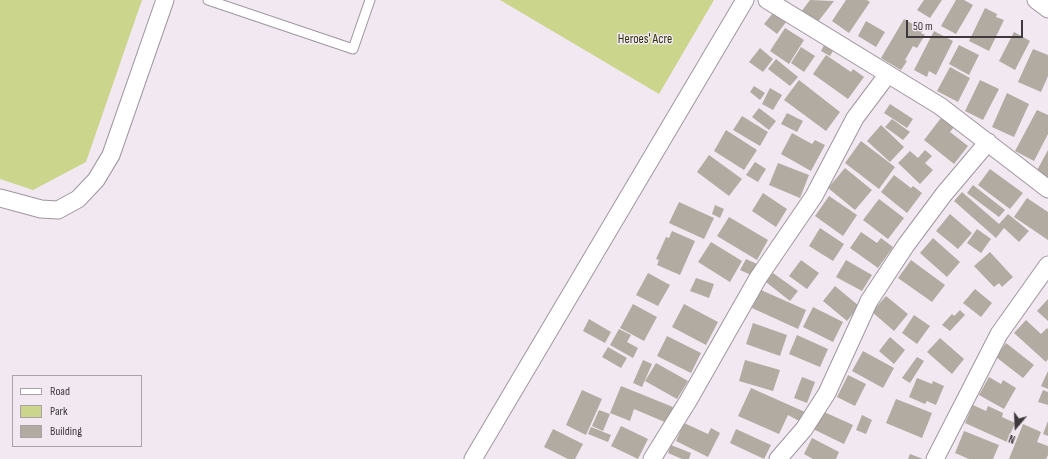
<!DOCTYPE html>
<style>
body{margin:0}
#map{position:relative;width:1048px;height:459px;overflow:hidden;background:#f2e8f1;font-family:"Sofia Sans Condensed",sans-serif}
canvas{display:block}
.legend{position:absolute;left:12px;top:375px;width:130px;height:72px;box-sizing:border-box;background:#f2e8f1;border:1px solid #aaa2a9;margin:0;padding:5px 7px;list-style:none;font-size:12px;color:#3d393c}
.legend li{display:flex;align-items:center;gap:8px;height:20px}
.legend b{width:20px;border:1px solid #aaa2a9}
.north{position:absolute;left:996px;top:407px;width:40px;height:40px;-webkit-text-stroke:3px #f2e8f1;paint-order:stroke;rotate:199deg;font-size:11px;font-weight:700;line-height:16px;text-align:center;color:#3d393c}
.north::after{content:'';display:block;margin:auto;width:14px;height:18px;background:#3d393c;clip-path:polygon(50% 0,100% 100%,50% 72%,0 100%)}
.scale{position:absolute;left:906px;top:20px;width:117px;height:18px;box-sizing:border-box;border:2px solid #3d393c;border-top:0;padding-left:5px;font-size:12px;line-height:14px;white-space:nowrap;color:#3d393c;-webkit-text-stroke:3px #f2e8f1;paint-order:stroke}
</style>
<div id="map">
<canvas width="1048" height="459"></canvas>
<ul class="legend">
<li><b style="height:5px;background:#fff"></b>Road</li>
<li><b style="height:11px;background:#cbd58c"></b>Park</li>
<li><b style="height:11px;background:#b2aba1"></b>Building</li>
</ul>
<div class="north">N</div>
<div class="scale">50 m</div>
</div>
<script>
const ctx = document.querySelector('canvas').getContext('2d');
ctx.lineJoin = 'round';
function paint(path, color) { ctx.fillStyle = color; ctx.fill(path, 'evenodd'); }
const poly = rows => new Path2D(rows.map(r => 'M' + r).join(''));
function trace(path, color, width, dash) { ctx.strokeStyle = color; ctx.lineWidth = width; ctx.lineCap = dash ? 'butt' : 'round'; ctx.setLineDash(dash || []); ctx.stroke(path); }
function label(font, color, halo, rows, align = 'center') {
  ctx.font = font + ' "Sofia Sans Condensed",sans-serif'; ctx.lineWidth = 3; ctx.setLineDash([]); ctx.textBaseline = 'middle'; ctx.strokeStyle = halo; ctx.fillStyle = color; for (const [text, x, y, turn = 0] of rows) {
    ctx.save(); ctx.translate(x, y); ctx.rotate((+turn || 0) * Math.PI / 180); ctx.textAlign = isNaN(turn) ? turn : align; if (halo) ctx.strokeText(text, 0, 0); ctx.fillText(text, 0, 0); ctx.restore();
  }
}
paint(poly([
 [0,0,142,0,86,162,33,190,0,179],
 [500,0,714,0,659,94]
]), '#cbd58c');
paint(poly([
 [810,0,834,1,817,23,801,12],
 [846,0,867,0,870,2,849,33,832,21],
 [924,0,942,0,930,18,917,10],
 [956,0,964,0,973,5,956,34,941,26],
 [985,8,997,14,996,17,1004,20,989,51,969,41],
 [773,13,786,22,777,34,764,24],
 [904,19,923,30,921,33,925,35,917,48,913,46,905,60,907,61,901,70,881,58],
 [866,21,885,32,876,47,858,36],
 [785,28,804,40,789,64,770,51],
 [934,31,953,41,936,75,929,71,927,77,914,70],
 [1014,32,1030,41,1015,70,999,61],
 [824,45,833,51,830,56,821,51],
 [959,45,979,55,969,75,949,64],
 [801,47,815,56,804,72,791,63],
 [760,48,773,59,763,72,749,62],
 [1033,49,1048,55,1048,76,1041,92,1018,82],
 [826,55,851,72,853,69,864,77,848,99,813,74],
 [776,59,798,77,790,86,768,69],
 [950,67,970,78,958,102,937,91],
 [799,80,840,112,826,131,784,100],
 [980,80,999,89,983,120,965,111],
 [754,86,765,93,760,100,750,92],
 [770,88,782,95,773,110,762,104],
 [1007,93,1029,104,1014,137,992,127],
 [890,104,913,119,907,128,884,113],
 [759,108,776,121,769,130,752,117],
 [1037,110,1048,115,1048,134,1034,161,1015,151],
 [787,113,803,121,797,132,781,124],
 [742,116,768,132,760,146,733,130],
 [941,118,954,127,950,132,968,146,954,164,924,140],
 [892,119,910,132,903,140,885,127],
 [881,125,904,147,890,162,867,141],
 [726,130,757,150,744,170,714,151],
 [792,133,812,144,815,140,825,145,811,171,781,154],
 [861,141,895,167,879,189,845,163],
 [925,150,932,156,925,163,933,170,920,184,898,163,910,151,918,158],
 [1048,150,1048,184,1034,176],
 [709,155,742,179,729,196,697,172],
 [755,162,766,169,758,182,746,175],
 [778,163,809,175,800,198,769,185],
 [845,168,872,190,855,210,828,188],
 [990,169,1023,193,1010,209,978,185],
 [894,175,911,188,913,186,922,193,907,213,881,192],
 [973,185,1005,210,999,217,967,193],
 [962,192,999,224,1008,214,1029,231,1019,242,1004,228,996,238,954,201],
 [763,193,787,209,776,227,752,211],
 [829,196,857,215,843,236,815,216],
 [1027,198,1048,212,1048,240,1014,217],
 [879,199,904,218,888,239,863,220],
 [679,202,714,218,704,239,669,223],
 [715,205,724,209,720,218,712,214],
 [950,214,972,233,958,249,936,231],
 [729,217,768,240,757,260,717,236],
 [820,228,844,244,833,261,809,246],
 [977,229,991,239,981,253,967,243],
 [672,231,695,241,680,275,657,265,659,260,656,259,666,237,669,238],
 [861,232,877,243,881,238,893,247,878,268,850,248],
 [933,238,960,262,947,277,920,253],
 [711,242,742,261,730,282,698,262],
 [990,252,1013,277,1002,287,999,283,994,287,974,266],
 [746,259,757,264,751,275,740,270],
 [801,260,819,273,807,289,789,276],
 [846,260,872,275,862,291,836,277],
 [911,260,945,285,932,302,898,278],
 [648,273,670,285,658,306,636,295],
 [773,273,798,291,790,301,766,282],
 [696,278,714,284,709,298,690,291],
 [835,286,859,306,847,321,823,301],
 [975,289,992,303,981,317,963,303],
 [761,290,806,310,798,329,752,308],
 [886,296,908,314,894,331,872,312],
 [1048,299,1048,321,1037,311],
 [633,304,657,317,644,341,620,328],
 [684,304,718,322,706,345,672,327],
 [813,307,843,322,833,342,803,327],
 [960,310,965,315,950,331,942,325,952,314,954,316],
 [914,315,930,326,917,344,902,333],
 [589,319,611,332,605,343,583,331],
 [1026,320,1041,334,1047,328,1048,329,1048,359,1046,362,1014,333],
 [753,323,787,335,780,356,746,344],
 [619,329,631,335,627,342,638,348,633,358,610,345],
 [797,335,828,349,820,367,789,354],
 [667,336,701,353,691,373,657,356],
 [890,337,905,350,894,364,879,351],
 [940,338,964,359,952,374,927,352],
 [1006,343,1034,365,1023,378,996,357],
 [608,347,627,358,621,368,602,357],
 [863,351,894,368,883,388,852,371],
 [917,357,924,361,910,383,902,378],
 [643,360,652,364,642,387,633,383],
 [745,360,780,370,773,391,739,381],
 [656,363,688,381,677,399,645,381],
 [1048,371,1048,389,1041,386],
 [848,375,866,384,855,406,837,397],
 [802,377,815,382,807,403,794,398],
 [989,377,1001,384,1003,380,1016,388,1004,409,979,395],
 [917,378,932,384,933,381,944,386,936,405,927,401,925,404,909,397],
 [621,386,673,407,667,423,634,409,630,421,610,413],
 [751,388,805,412,801,422,788,415,779,434,738,416],
 [582,390,602,399,586,435,566,425],
 [1043,390,1048,392,1048,405,1038,402],
 [896,399,932,413,922,438,886,423],
 [973,405,986,411,988,406,1003,413,1002,417,1015,423,1007,442,965,423],
 [599,410,610,414,603,431,592,426],
 [822,411,853,425,844,444,813,429],
 [862,415,872,420,866,434,856,430],
 [1048,421,1048,436,1043,434],
 [684,423,708,434,711,428,720,433,708,457,676,441],
 [1023,424,1041,432,1037,442,1048,446,1048,455,1046,459,1009,459],
 [621,426,648,439,638,459,611,446],
 [591,427,611,435,608,442,588,434],
 [553,429,583,444,575,459,568,459,544,447],
 [736,429,771,445,764,459,730,443],
 [964,431,999,445,993,459,969,459,955,453],
 [812,438,839,452,836,459,813,459,804,454],
 [671,445,691,453,689,459,682,459,668,453],
 [910,454,923,459,908,459]
]), '#b2aba1');
const service = poly([
 [208,0,353,49,370,0]
]);
const minor = poly([
 [767,0,940,106,1048,189],
 [1036,0,1048,9],
 [0,198,41,209,58,210,78,199,96,180,111,155,165,0],
 [473,459,745,0],
 [652,459,688,401,758,278,814,196,855,118,888,74],
 [778,459,804,429,827,393,869,301,906,245,944,194,988,142],
 [935,459,999,334,1048,265]
]);
trace(service, '#9f969f', 11);
trace(minor, '#9f969f', 19);
trace(service, '#fff', 9);
trace(minor, '#fff', 17);
label('13px', '#30340e', '#f2e8f1', [
 ["Heroes' Acre",645,40]
]);
</script>
